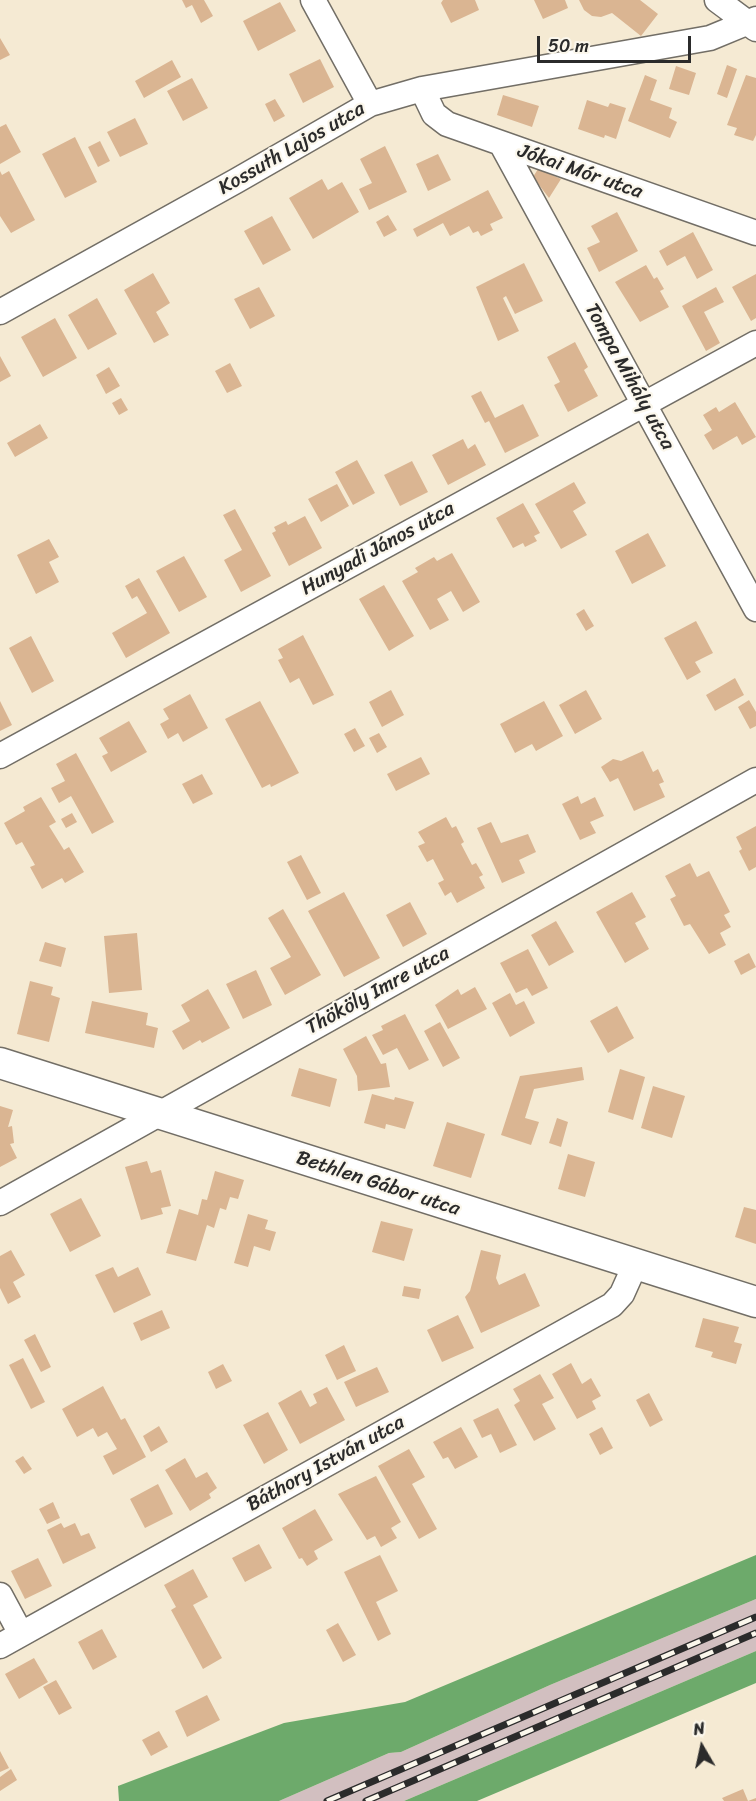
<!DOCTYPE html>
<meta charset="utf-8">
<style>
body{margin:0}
#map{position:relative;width:756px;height:1801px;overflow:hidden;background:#f5ead3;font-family:Sriracha,sans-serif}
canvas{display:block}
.north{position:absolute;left:672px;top:1717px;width:60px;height:60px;-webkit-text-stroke:4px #fbf7ec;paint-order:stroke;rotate:351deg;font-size:16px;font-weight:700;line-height:24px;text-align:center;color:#2b2b2b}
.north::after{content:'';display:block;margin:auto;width:21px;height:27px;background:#2b2b2b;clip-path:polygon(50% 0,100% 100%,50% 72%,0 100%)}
.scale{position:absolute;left:537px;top:36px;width:154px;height:27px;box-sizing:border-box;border:3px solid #2b2b2b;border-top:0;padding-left:8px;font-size:18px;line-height:21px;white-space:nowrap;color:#2b2b2b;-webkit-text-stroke:4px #fbf7ec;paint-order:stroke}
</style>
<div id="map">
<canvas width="756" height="1801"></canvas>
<div class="north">N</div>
<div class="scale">50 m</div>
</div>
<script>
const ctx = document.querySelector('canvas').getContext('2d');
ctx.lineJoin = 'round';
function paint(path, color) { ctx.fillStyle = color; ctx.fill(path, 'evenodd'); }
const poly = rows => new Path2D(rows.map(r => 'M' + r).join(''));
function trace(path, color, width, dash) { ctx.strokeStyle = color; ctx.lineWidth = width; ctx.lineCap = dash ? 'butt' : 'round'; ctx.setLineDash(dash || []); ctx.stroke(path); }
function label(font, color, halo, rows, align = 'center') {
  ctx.font = font + ' Sriracha,sans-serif'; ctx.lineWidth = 4.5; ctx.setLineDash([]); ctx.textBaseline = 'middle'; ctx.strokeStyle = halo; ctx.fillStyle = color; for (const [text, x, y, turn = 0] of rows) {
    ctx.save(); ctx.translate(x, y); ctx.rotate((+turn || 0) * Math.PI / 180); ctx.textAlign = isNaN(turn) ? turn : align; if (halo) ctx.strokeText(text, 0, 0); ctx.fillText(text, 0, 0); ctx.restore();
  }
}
paint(poly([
 [756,1599,756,1651,404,1801,279,1801,389,1753,401,1752,550,1685]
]), '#d2bfc0');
paint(poly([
 [756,1555,756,1599,550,1685,401,1752,389,1753,279,1801,119,1801,118,1786,284,1723,405,1702],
 [756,1651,756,1683,477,1801,404,1801]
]), '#6daa6b');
paint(poly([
 [182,0,204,0,213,16,201,23,192,5,186,8],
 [443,0,475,0,479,10,451,23,441,3],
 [534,0,565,0,568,8,543,19],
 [579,0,640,0,658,14,641,36,612,13,601,17,592,16,584,10],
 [280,2,296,31,258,51,243,21],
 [0,38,10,55,0,60],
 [320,59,334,87,303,103,289,74],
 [172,60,181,77,144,98,135,81],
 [727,65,737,69,727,98,717,94],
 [676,66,696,73,689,95,669,89],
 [645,75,657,80,650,100,672,108,669,118,677,122,670,138,628,121],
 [746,75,756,78,756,135,753,141,734,135,737,128,727,125],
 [192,78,208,108,183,121,167,91],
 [503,95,539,106,532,127,497,115],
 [275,99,285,116,274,122,265,104],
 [587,100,608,107,610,103,626,108,616,139,605,135,604,138,578,129],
 [135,118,148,144,120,157,107,132],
 [6,124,21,152,0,164,0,127],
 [75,137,97,182,65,198,42,154],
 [100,141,110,161,98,167,88,147],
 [385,146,407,192,369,210,359,189,372,183,360,159],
 [438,154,451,180,428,191,416,164],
 [538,169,561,179,549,198,533,177],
 [0,171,2,175,9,171,35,220,11,233,0,216],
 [322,179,328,190,342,182,359,212,313,239,289,198],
 [488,190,503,218,490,224,493,230,481,236,478,231,473,233,469,226,450,236,443,223,417,237,413,229],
 [617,212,638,251,599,272,587,248,600,242,591,226],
 [388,215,397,230,384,237,376,222],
 [272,216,291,250,263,265,244,231],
 [693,232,713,270,697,279,685,256,667,266,659,251],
 [524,263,543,301,515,314,506,296,503,298,519,331,498,341,476,287],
 [646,265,654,279,657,277,664,289,660,291,669,307,640,322,615,282],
 [153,273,170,303,156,312,169,335,154,343,124,290],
 [756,274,756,318,751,321,732,287],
 [259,287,275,316,250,329,234,299],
 [716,287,724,302,704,312,720,343,706,351,682,306],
 [97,298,117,334,88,350,68,315],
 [55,318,77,358,43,377,21,337],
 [575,342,588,367,584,370,598,396,568,412,554,385,560,382,547,357],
 [0,356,11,376,0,382],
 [230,363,242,386,227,393,215,371],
 [109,367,120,386,106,394,96,375],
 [481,391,495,418,523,404,539,436,505,453,489,421,485,423,471,396],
 [121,398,128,410,119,415,112,403],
 [735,402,756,437,742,445,737,436,713,450,704,435,712,430,703,415,716,407,719,412],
 [40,424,48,438,15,457,7,443],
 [463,439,468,449,475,444,486,465,448,485,432,455],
 [357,460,375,493,353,505,335,472],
 [412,461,428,492,400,506,384,475],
 [574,482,586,503,573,511,587,535,561,549,535,504],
 [337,484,349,506,321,522,308,499],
 [523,503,540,533,534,536,537,541,525,547,523,543,513,548,496,518],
 [235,509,271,576,241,592,224,560,242,550,223,515],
 [305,516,322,548,289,566,272,533,276,531,274,527,286,521,288,525],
 [648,533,666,566,632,584,615,551],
 [49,539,59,557,49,562,59,582,36,594,17,555],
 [452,553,480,602,463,612,451,591,437,599,449,620,430,630,402,581,418,572,415,568,434,557,437,561],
 [184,556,207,597,179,612,156,571],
 [139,578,170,633,126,658,112,633,147,613,137,596,132,599,125,586],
 [384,585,414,636,389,651,359,599],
 [584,609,594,626,586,631,576,614],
 [696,621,713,653,695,662,701,672,687,680,664,638],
 [303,635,334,695,313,705,299,678,290,683,278,660,283,658,278,649],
 [31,636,54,681,32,693,9,648],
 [735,678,744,695,715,711,706,695],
 [391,690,404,715,382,727,369,702],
 [586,690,602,719,575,734,559,705],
 [190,694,208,728,183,742,178,733,168,739,160,724,169,719,163,709],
 [749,700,756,712,756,726,750,729,738,707],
 [0,701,12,725,0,731],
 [260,701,299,773,271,787,270,784,262,788,225,719],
 [544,701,563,736,536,751,532,744,515,753,500,724],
 [129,721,147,752,111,772,102,756,108,753,99,738],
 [355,728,365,746,354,752,344,734],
 [379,733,387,747,377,753,369,738],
 [643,751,653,772,658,769,664,782,659,784,665,797,634,811,618,778,610,782,601,767,613,759,621,761],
 [76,753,114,822,92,834,71,796,59,803,51,788,65,781,56,764],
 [421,757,430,774,396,791,387,774],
 [202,774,213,794,193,804,182,784],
 [578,796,581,804,595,797,604,816,590,822,596,833,580,840,562,804],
 [41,797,56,822,49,826,64,850,69,847,84,872,65,883,62,878,42,889,30,867,35,865,22,842,16,845,4,823,25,811,23,807],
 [72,813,77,822,66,828,61,819],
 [446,817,452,828,456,826,464,842,461,844,472,865,476,863,483,875,479,877,485,888,457,903,451,892,445,896,438,883,444,880,433,859,427,862,418,846,425,843,418,832],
 [491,822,501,843,528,834,536,852,519,860,525,873,502,883,477,828],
 [756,826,756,867,749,871,739,851,742,849,736,837],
 [301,855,321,893,307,900,287,862],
 [690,863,697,877,709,871,730,912,724,915,731,927,720,933,726,945,709,954,690,924,684,926,670,899,676,896,665,876],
 [344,892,380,958,344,977,308,911],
 [632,892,646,917,635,923,649,949,625,963,596,912],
 [410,902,427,934,403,947,386,915],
 [283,909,321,975,285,995,270,968,291,957,268,918],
 [556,921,574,952,549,966,531,935],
 [137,933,142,990,109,993,104,936],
 [45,942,66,948,61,967,39,961],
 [528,949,548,988,532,996,527,988,516,993,500,963],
 [749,953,756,967,741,975,734,961],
 [256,970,272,1005,243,1019,226,984],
 [30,981,53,987,51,995,60,998,49,1042,17,1034],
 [475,987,487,1009,448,1029,435,1005,458,989,461,995],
 [208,989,230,1028,202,1043,200,1040,183,1050,172,1031,190,1021,181,1005],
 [510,993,516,1005,524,1001,535,1023,510,1037,492,1003],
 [92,1001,148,1013,146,1025,158,1028,154,1048,85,1033],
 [617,1006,634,1038,608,1053,590,1021],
 [405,1014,429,1060,409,1070,397,1048,383,1055,372,1035,383,1030,381,1026],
 [440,1022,460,1058,443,1067,424,1031],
 [366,1036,381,1064,386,1063,390,1087,358,1091,357,1076,343,1049],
 [582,1067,584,1080,534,1089,525,1118,539,1122,531,1145,501,1135,520,1076],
 [299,1068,337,1079,330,1107,291,1096],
 [620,1069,645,1077,633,1120,608,1112],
 [653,1086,685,1096,672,1138,641,1128],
 [372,1094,394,1100,395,1097,414,1102,405,1129,386,1124,385,1129,364,1123],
 [0,1106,13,1110,8,1127,12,1126,14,1143,10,1144,17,1158,0,1167],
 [557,1118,568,1122,561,1147,549,1143],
 [447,1122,485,1134,471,1178,433,1166],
 [568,1154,595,1162,585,1197,558,1189],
 [147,1161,151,1173,161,1170,171,1206,161,1208,163,1214,141,1220,125,1167],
 [215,1171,244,1180,238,1199,230,1197,226,1210,220,1208,214,1228,207,1225,196,1261,166,1253,179,1209,198,1215,202,1199,207,1200],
 [81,1198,101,1236,70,1252,50,1214],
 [744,1207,756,1210,756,1244,735,1237],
 [248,1214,268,1220,265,1229,276,1232,270,1251,254,1246,248,1267,234,1263],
 [381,1221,413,1229,404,1261,372,1252],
 [11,1250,25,1275,13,1282,21,1297,8,1304,0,1288,0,1256],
 [481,1250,501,1255,496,1278,499,1285,525,1273,540,1306,481,1333,465,1297,470,1291],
 [113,1267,118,1277,138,1267,151,1295,114,1313,95,1275],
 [404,1286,421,1289,419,1299,402,1296],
 [162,1310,170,1328,141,1341,133,1323],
 [458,1315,474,1348,442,1362,427,1330],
 [703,1318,739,1327,734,1342,742,1344,736,1364,711,1357,713,1352,695,1347],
 [35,1334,51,1367,41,1372,24,1340],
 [344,1345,356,1371,337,1380,325,1355],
 [23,1358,45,1402,31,1409,9,1365],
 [571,1363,582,1384,591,1378,601,1396,592,1401,596,1409,577,1419,552,1374],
 [223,1364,232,1381,216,1389,208,1372],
 [377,1367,389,1392,356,1407,344,1382],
 [540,1374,554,1398,542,1404,556,1429,534,1441,514,1405,520,1401,513,1389],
 [103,1386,121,1420,125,1418,146,1457,113,1475,103,1456,117,1449,107,1432,98,1437,93,1428,77,1437,62,1409],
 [327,1387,345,1420,300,1444,278,1403,301,1390,310,1407,317,1403,313,1394],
 [649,1393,663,1420,650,1427,636,1400],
 [498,1408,517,1445,500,1453,491,1434,482,1438,473,1420],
 [268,1412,288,1450,264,1464,243,1425],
 [159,1426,168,1442,151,1452,143,1436],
 [461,1427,478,1457,455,1469,448,1457,443,1459,433,1442],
 [602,1427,613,1448,600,1455,589,1434],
 [409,1449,425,1477,412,1484,437,1529,419,1539,378,1466],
 [23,1456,32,1469,24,1474,15,1461],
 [185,1458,196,1478,207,1472,217,1488,209,1494,211,1498,190,1511,165,1470],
 [376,1476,401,1522,391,1528,397,1538,381,1547,375,1536,367,1540,338,1494],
 [158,1484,173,1514,145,1528,130,1499],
 [53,1502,60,1518,47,1524,39,1509],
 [315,1509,333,1540,314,1551,318,1559,307,1566,302,1558,299,1559,282,1528],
 [61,1523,64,1528,75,1523,81,1536,89,1533,96,1548,63,1564,47,1530],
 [259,1544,272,1568,245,1582,232,1558],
 [380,1555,398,1591,376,1602,391,1634,378,1641,344,1572],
 [38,1558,52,1586,25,1599,11,1571],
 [193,1569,208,1597,193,1605,222,1658,203,1669,171,1610,176,1607,164,1585],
 [338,1623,356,1655,343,1662,326,1630],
 [102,1629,117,1657,93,1670,78,1642],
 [34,1658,48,1682,19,1699,5,1674],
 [56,1680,72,1708,59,1715,43,1687],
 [207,1695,220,1720,187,1737,175,1711],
 [159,1731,168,1747,151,1756,142,1740],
 [0,1751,9,1768,0,1772],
 [11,1769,17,1780,0,1791,0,1777],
 [743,1789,748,1801,756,1798,756,1801,724,1801,722,1798]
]), '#dab592');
const minor = poly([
 [313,0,370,104],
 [717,0,756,29],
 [422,89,434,114,447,124,756,233],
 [502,145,756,609],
 [0,312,236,181,370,104,422,89,710,38,756,19],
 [0,756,756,343],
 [0,1203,756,780],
 [0,1595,21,1634],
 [0,1646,612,1305,622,1294,635,1265]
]);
const tertiary = poly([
 [0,1063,756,1302]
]);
trace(minor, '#726e66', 27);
trace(tertiary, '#726e66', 33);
trace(minor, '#fff', 24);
trace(tertiary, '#fff', 30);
const rail = poly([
 [327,1801,756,1617],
 [366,1801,756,1633]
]);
trace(rail, '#2b2b2b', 7);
trace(rail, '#fbf7ec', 4.5, [14]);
label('20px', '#2b2b2b', '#fbf7ec', [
 ["Kossuth Lajos utca",292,149,-30],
 ["Jókai Mór utca",580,172,19],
 ["Tompa Mihály utca",629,377,61],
 ["Hunyadi János utca",378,549,-29],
 ["Thököly Imre utca",378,991,-29],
 ["Bethlen Gábor utca",378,1184,18],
 ["Báthory István utca",326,1464,-29]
]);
</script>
